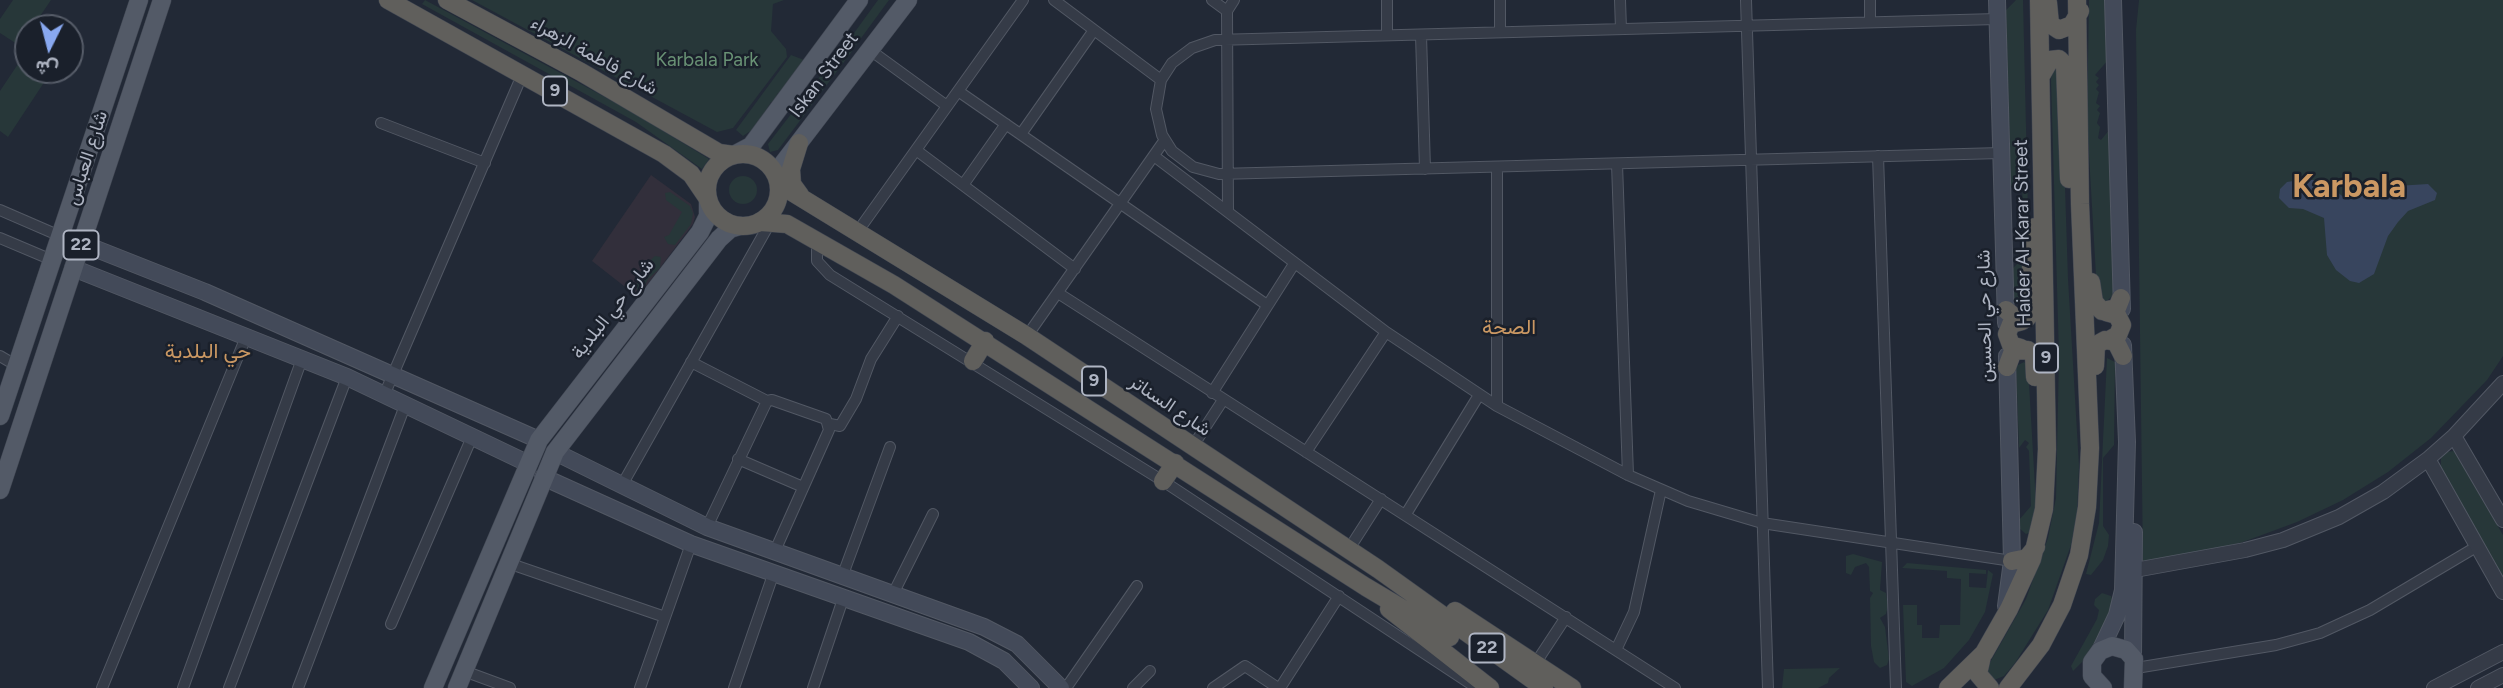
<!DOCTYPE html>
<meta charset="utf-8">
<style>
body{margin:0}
#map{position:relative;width:2503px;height:688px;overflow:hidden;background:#222936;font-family:Figtree,Vazirmatn,sans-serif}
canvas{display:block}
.north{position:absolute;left:14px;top:14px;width:70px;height:70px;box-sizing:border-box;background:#1a202b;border:2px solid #565c68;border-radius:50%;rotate:186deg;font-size:19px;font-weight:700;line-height:28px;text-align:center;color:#afb5c3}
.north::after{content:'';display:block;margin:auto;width:24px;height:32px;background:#88a8f0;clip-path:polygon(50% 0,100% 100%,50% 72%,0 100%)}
</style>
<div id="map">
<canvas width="2503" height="688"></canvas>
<div class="north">ش</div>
</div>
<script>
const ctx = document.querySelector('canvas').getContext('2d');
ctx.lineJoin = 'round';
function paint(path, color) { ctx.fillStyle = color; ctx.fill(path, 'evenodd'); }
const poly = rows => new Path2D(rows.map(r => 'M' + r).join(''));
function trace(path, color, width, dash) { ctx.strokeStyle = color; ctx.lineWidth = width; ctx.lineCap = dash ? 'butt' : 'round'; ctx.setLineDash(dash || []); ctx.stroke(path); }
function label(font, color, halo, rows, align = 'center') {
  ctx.font = font + ' Figtree,Vazirmatn,sans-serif'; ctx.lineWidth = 5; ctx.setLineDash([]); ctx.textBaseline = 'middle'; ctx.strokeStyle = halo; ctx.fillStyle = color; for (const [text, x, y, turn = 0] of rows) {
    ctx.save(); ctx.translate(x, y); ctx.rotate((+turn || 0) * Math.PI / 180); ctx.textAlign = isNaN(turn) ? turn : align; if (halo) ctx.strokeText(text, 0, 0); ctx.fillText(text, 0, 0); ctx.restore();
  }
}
paint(poly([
 [651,175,691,204,695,217,693,224,638,297,592,261]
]), '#322f3b');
paint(poly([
 [13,0,51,0,32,28,28,28,28,34,20,46,0,33,0,19],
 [425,0,629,110,709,159,702,169,636,122,422,4],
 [472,0,784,0,773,4,771,31,786,49,787,57,733,128,717,132],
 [878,0,889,0,856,45,849,40],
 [2016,0,2023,0,2029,255,2025,308,2014,301,2012,269,2026,255,2022,188,2011,186,2006,10],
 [2089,0,2108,0,2109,59,2095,75,2099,78,2096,82,2099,85,2096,89,2099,92,2096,103,2100,106,2097,110,2100,113,2097,123,2100,127,2098,138,2101,140,2110,129,2115,293,2106,302,2097,293,2090,172,2087,119],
 [2139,0,2503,0,2503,356,2487,380,2431,438,2388,472,2343,500,2297,522,2243,542,2200,553,2143,561,2136,30],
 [845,44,853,50,778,150,770,152,768,144],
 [791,55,804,60,800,70,796,69,796,77,789,79,783,95,778,93,774,103,771,102,755,128,743,136,736,130],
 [18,64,45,81,8,137,0,131,0,91],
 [2057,64,2063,126,2068,279,2079,466,2077,514,2071,545,2048,610,2015,663,2004,676,1994,680,1988,674,1988,666,2026,599,2048,538,2056,498,2059,356,2051,80,2052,70],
 '729 190a14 14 0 1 1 28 0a14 14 0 1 1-28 0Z',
 [670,192,690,206,693,213,691,224,675,245,668,244,664,237,669,235,682,212,666,200,665,193],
 [655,256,661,257,660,268,648,279,642,291,637,292,637,281,644,266],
 [2107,358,2115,362,2114,445,2103,458,2103,526,2109,535,2108,546,2103,560,2091,575,2086,574,2099,523],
 [2024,362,2028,366,2035,487,2035,516,2031,532,2026,534,2020,529,2019,520,2031,506,2029,451,2026,447,2029,443,2025,440,2019,448,2016,366],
 [2454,451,2503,535,2503,580,2441,470,2441,458,2446,452],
 [1853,554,1882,562,1880,590,1886,593,1888,606,1886,614,1880,618,1885,627,1889,659,1887,665,1880,668,1874,662,1871,646,1870,598,1873,593,1870,591,1869,567,1866,563,1855,567,1851,575,1846,573,1846,556],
 [1907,563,1986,570,1986,574,1969,573,1969,587,1986,588,1988,570,1993,574,1985,612,1969,640,1944,668,1912,686,1906,682,1903,605,1917,605,1917,625,1922,625,1922,638,1939,638,1940,625,1960,625,1961,579,1947,578,1947,571,1902,568],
 [2102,593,2111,596,2114,604,2088,656,2073,671,2071,666,2097,619,2099,610,2094,605,2095,599],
 [1840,668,1829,678,1828,683,1818,688,1782,688,1784,669]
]), '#273739');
paint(poly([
 [2300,180,2322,180,2346,199,2396,186,2428,184,2437,193,2435,200,2408,211,2398,222,2388,236,2374,274,2359,283,2350,281,2336,270,2327,255,2324,218,2303,209,2289,208,2279,198,2280,189,2287,182]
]), '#38455e');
const minor = poly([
 [1054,0,1161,80],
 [1212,0,1227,11],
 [1387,0,1387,35],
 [1500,0,1500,32],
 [1620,0,1621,29],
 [1746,0,1768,688],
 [1870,0,1870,22],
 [1997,19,1215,40,1192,48,1172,63,1161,80,1156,109,1162,135,1172,151,1193,167,1219,174,2001,153],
 [1421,35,1425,169],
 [870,50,947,106],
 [958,91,1267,305],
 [381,123,485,163],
 [1021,134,1094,30],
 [916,150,1075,269],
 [1154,156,1386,332,1497,406,1628,475,1688,501,1762,523,2012,561],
 [1878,156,1896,688],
 [1617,164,1628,475],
 [963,185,1006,124],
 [0,210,60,236],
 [1228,212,1227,11,1234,0],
 [858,231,1023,0],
 [0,238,52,260],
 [817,241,817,261,830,275,1163,481,1477,688],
 [1058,293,1675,688],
 [1027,336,1164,141],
 [0,356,17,366],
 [691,362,767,401],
 [385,393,523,73],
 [1212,393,1294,264],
 [1497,406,1497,167],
 [830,424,840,426,856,399,871,359,898,316],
 [1193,446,1223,400],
 [1306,452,1386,332],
 [738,459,803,487],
 [622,485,771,221],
 [1406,514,1479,395],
 [707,527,767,401,772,400,826,419,829,430,774,553],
 [1349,549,1381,499],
 [508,563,665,617],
 [842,577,890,447],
 [893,594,933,514],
 [391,624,472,437],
 [1616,650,1634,612,1661,490],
 [1535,664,1566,617],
 [2136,668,2276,645,2320,633,2370,610,2476,547],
 [464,671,510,688],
 [102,688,246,337],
 [183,688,302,359],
 [229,688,347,377],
 [298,688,406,403],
 [640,688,691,544],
 [734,688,773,575],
 [813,688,843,599],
 [1066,688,1137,586],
 [1133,688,1150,671],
 [1213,688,1245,666,1278,688],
 [1280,688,1339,596]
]);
const tertiary = poly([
 [2454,436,2503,520],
 [2428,459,2503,592],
 [2135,570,2245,550,2283,540,2339,517,2383,492,2428,459,2454,436,2503,383],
 [2434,688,2503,652],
 [2478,688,2503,675]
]);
const secondary = poly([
 [1997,0,2006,323],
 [2113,0,2122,309],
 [81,243,205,292,539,440],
 [73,268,347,377,527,463],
 [555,452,707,527,984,627,1017,644,1061,688],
 [543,477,691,544,969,642,1004,661,1031,688],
 [2006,606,2012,561,2007,356],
 [2100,651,2117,615,2123,590,2127,442,2123,345],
 [2133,657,2134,532]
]);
const primary = poly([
 [734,155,751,146,859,0],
 [777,177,778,170,908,0],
 [0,416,139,0],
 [0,490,162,0],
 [433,688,539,440,700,232,708,216,708,199],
 [457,688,555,452,719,239,730,229,740,226],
 [2103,688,2092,676,2092,662,2100,651,2112,646,2126,650,2134,659,2133,688]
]);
const trunk = poly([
 [388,0,664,154,691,174,708,199],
 [447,0,581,72,719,153,734,155],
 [2048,3,2050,24,2059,30,2072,25,2080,11],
 [2042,74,2050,60,2059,59,2065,65,2069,179],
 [799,143,791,169,792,184,800,195],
 '707 190a36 36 0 1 1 72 0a36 36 0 1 1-72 0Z',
 [778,179,782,186,1027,336,1378,569,1544,688],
 [760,222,787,224,894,285,1366,587,1450,637],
 [2091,282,2094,302,2102,311,2117,308,2121,298],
 [2006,310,2018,320,2026,319,2032,312,2031,263,2035,227],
 [2106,312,2117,315,2122,325,2118,335,2109,340],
 [2021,348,2011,345,2007,334,2011,324,2022,321],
 [973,361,985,341],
 [2095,366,2096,345,2105,340,2116,342,2123,356],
 [2007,367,2013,351,2028,350,2034,356,2035,377],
 [1163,481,1175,463],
 [2012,561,2027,558,2036,547],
 [1389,609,1490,688],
 [1455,611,1572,688],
 [1982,656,1978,674,1990,688],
 [1948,688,1984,653,2009,609,2032,559,2044,509,2047,449,2039,0],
 [2008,688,2041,645,2062,605,2079,555,2087,507,2090,448,2080,204,2077,0]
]);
trace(minor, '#525864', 12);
trace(tertiary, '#525864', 16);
trace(secondary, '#525864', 18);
trace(primary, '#3e4450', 19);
trace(trunk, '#3f4551', 19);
trace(minor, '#353b47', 10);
trace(tertiary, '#353b47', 14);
trace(secondary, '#434a59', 16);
trace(primary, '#535a67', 18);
trace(trunk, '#605f5c', 18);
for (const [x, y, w] of [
 [555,91,24],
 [81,245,35],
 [2046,358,24],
 [1094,381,24],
 [1487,648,35]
]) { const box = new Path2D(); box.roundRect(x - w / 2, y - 14.5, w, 29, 5); ctx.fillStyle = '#1a202b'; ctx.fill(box); trace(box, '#afb5c3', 2); }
label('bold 18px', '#afb5c3', null, [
 ["9",555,91],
 ["22",81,245],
 ["9",2046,358],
 ["9",1094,381],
 ["22",1487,648]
]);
label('19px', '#afb5c3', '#1a202b', [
 ["شارع فاطمة الزهراء",594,56,29],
 ["Iskan Street",824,75,-53],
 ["شارع العباس",87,158,-72],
 ["Haider Al-Karar Street",2023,233,-91],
 ["شارع حي البلدية",613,309,-52],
 ["شارع حي الحسين",1985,316,-91],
 ["شارع السناتر",1170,406,34]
]);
label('19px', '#699275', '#1a202b', [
 ["Karbala Park",707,60]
]);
label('21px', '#cb9863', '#1a202b', [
 ["الصحة",1509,328],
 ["حي البلدية",208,352]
]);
label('bold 33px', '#cb9863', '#1a202b', [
 ["Karbala",2349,187]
]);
</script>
